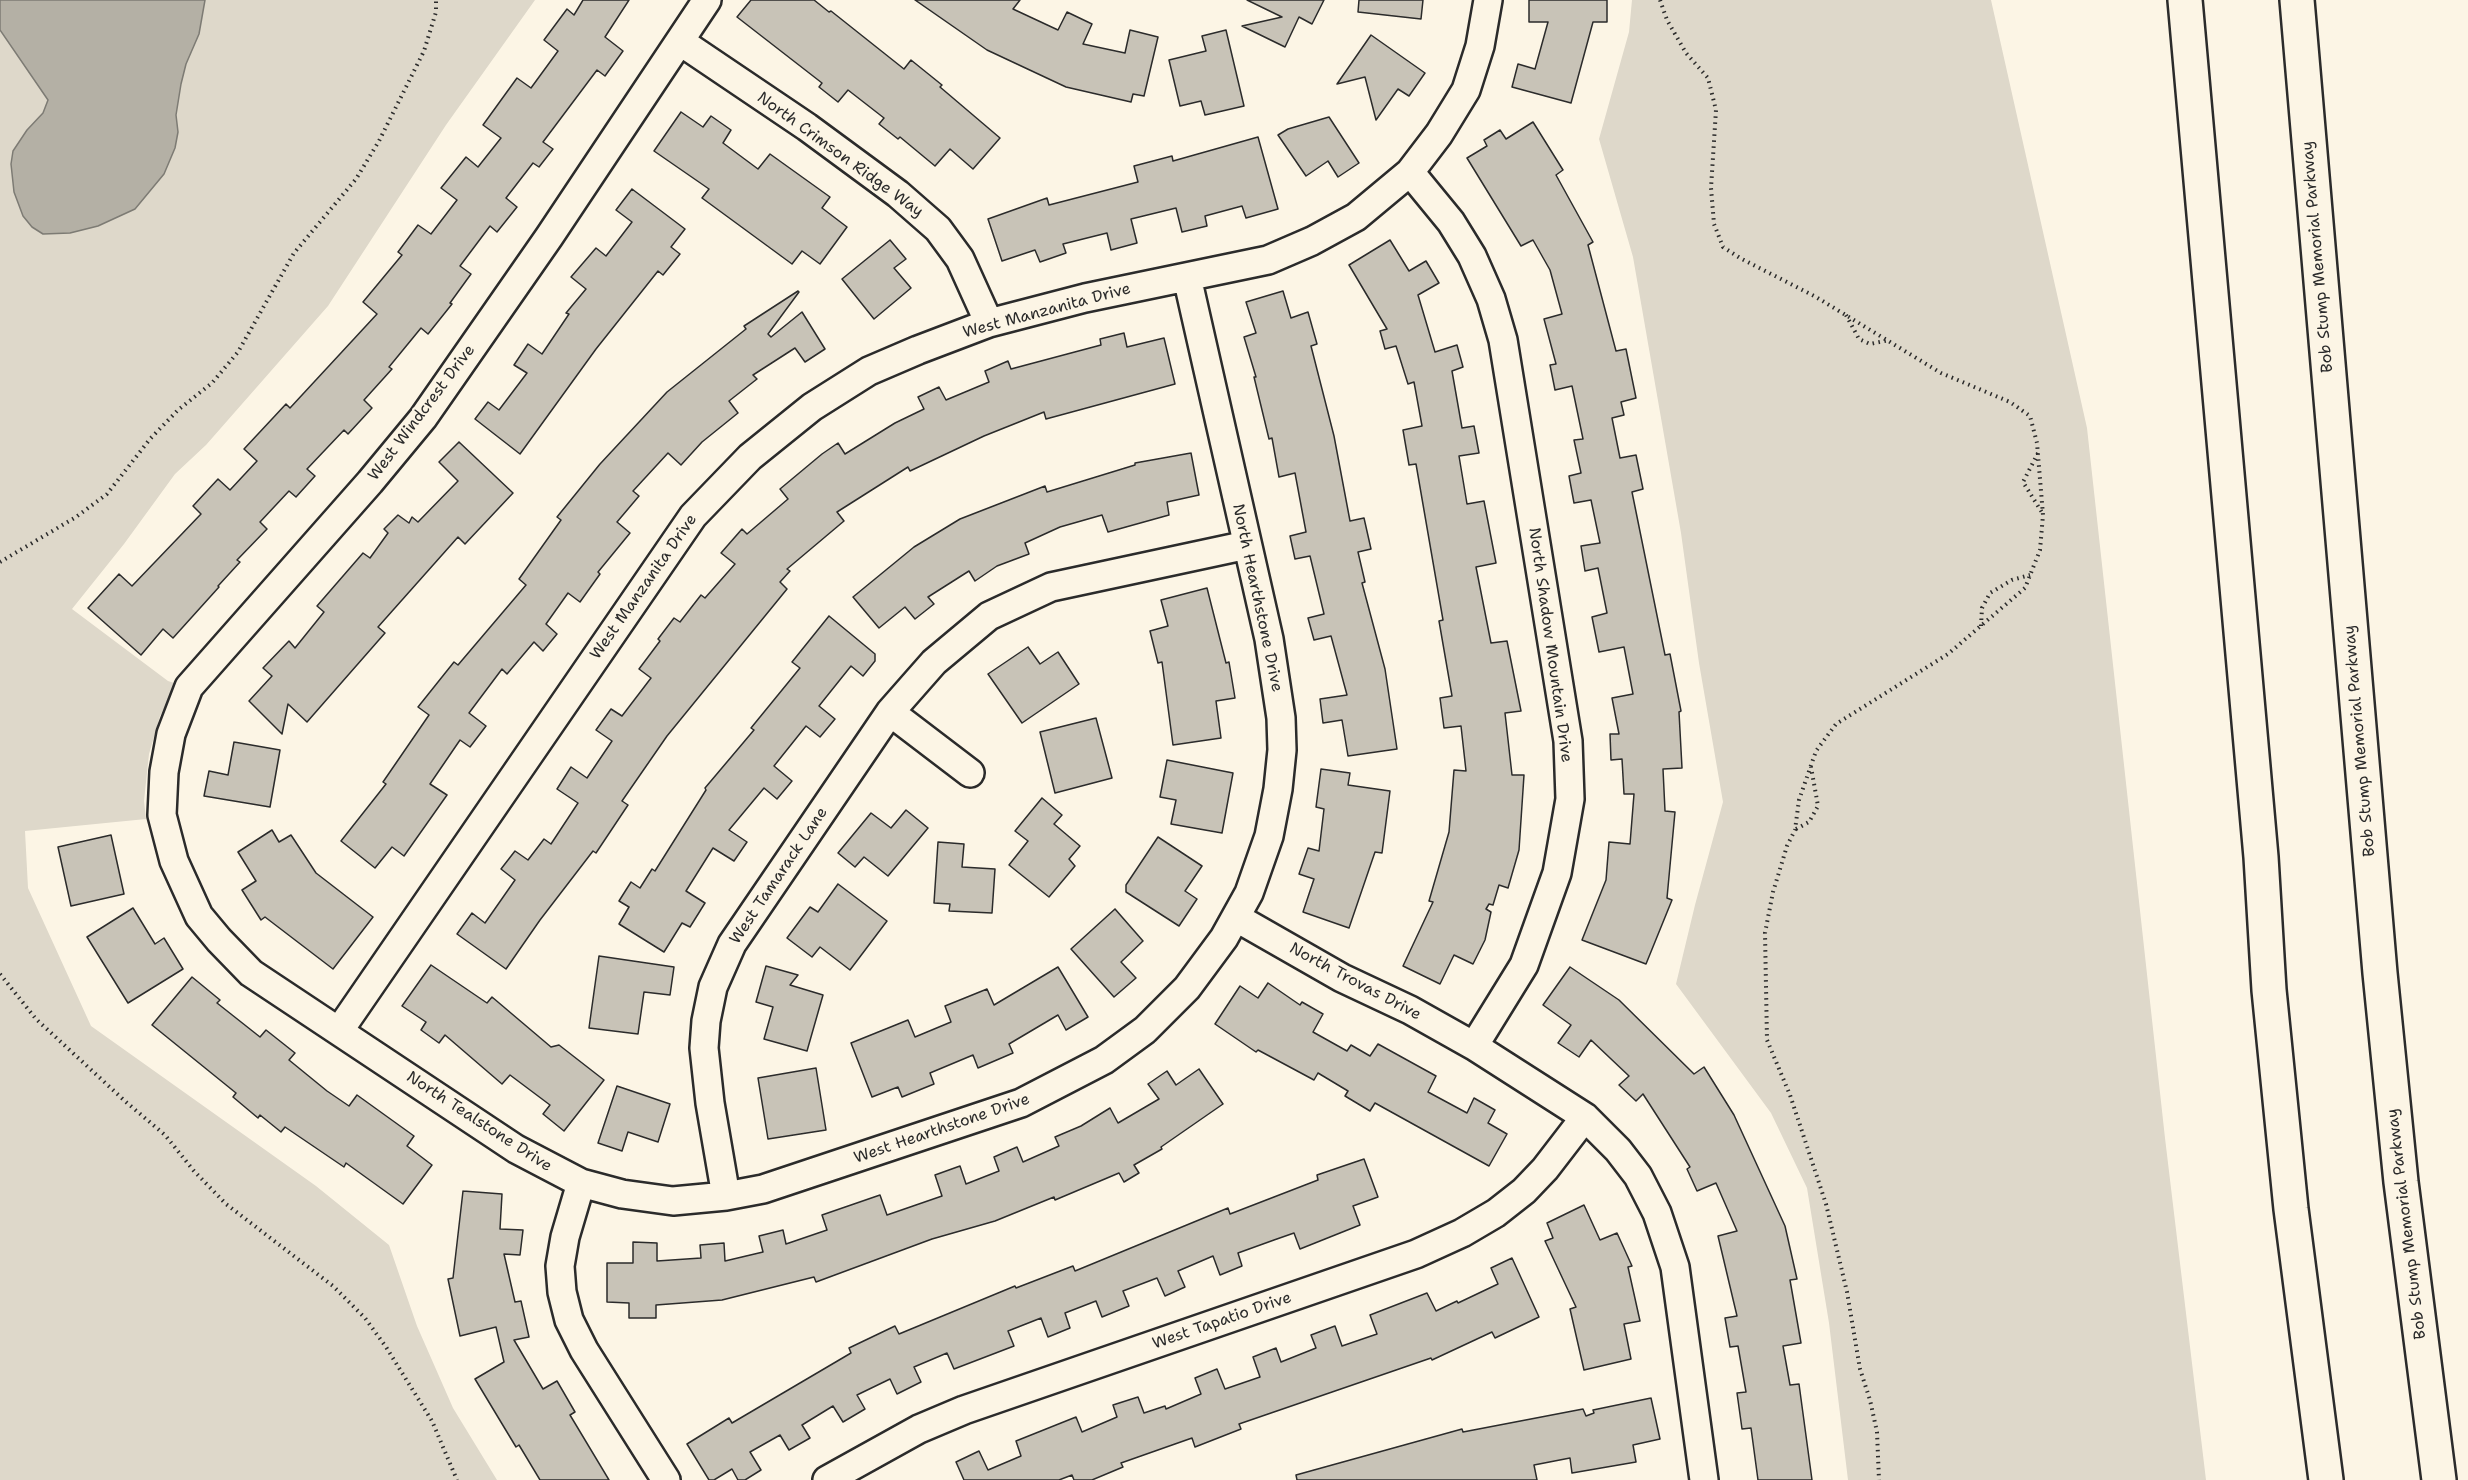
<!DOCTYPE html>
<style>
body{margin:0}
canvas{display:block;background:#fcf5e5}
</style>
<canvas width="2468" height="1480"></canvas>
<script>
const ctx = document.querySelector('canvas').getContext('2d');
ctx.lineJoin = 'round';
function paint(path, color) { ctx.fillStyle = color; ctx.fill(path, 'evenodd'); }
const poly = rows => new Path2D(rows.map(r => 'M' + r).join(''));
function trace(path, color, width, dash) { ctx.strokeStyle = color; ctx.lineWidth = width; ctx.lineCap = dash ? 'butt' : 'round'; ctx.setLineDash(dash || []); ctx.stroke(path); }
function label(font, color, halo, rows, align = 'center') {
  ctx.font = font + ' "Shantell Sans",sans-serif'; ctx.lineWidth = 4.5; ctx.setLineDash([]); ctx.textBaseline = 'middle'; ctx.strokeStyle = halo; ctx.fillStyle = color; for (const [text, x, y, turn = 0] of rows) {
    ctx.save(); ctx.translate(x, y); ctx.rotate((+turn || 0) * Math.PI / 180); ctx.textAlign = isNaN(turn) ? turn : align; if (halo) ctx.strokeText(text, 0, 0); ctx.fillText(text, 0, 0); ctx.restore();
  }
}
paint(poly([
 [0,0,535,0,446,125,328,306,206,445,175,474,124,544,72,609,168,681,177,684,160,716,149,754,144,801,146,819,25,831,28,888,91,1026,316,1186,389,1245,417,1326,453,1408,497,1480,0,1480],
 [1632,0,1991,0,2087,428,2165,1138,2206,1480,1848,1480,1829,1323,1807,1188,1771,1113,1676,984,1695,905,1723,802,1699,663,1681,533,1633,257,1599,139,1629,32]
]), '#ded8ca');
const water = poly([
 [0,0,205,0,199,34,186,64,181,84,176,115,178,132,175,148,164,174,135,209,98,226,70,233,43,234,32,227,23,216,14,192,11,164,13,151,27,130,43,113,48,100,0,30,0,0]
]);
paint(water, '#b4b0a5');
trace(water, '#7d7b74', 1.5);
const building = poly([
 [583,0,629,0,605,37,623,51,605,76,597,70,543,142,553,149,539,167,533,163,506,198,517,207,497,232,490,226,460,266,471,274,450,303,452,304,428,334,421,328,389,367,392,369,364,400,372,408,348,434,344,430,307,469,315,476,296,497,289,491,260,522,267,529,237,560,240,562,218,586,219,587,173,638,163,629,141,655,88,608,119,574,132,586,201,514,193,506,218,479,230,490,257,461,244,449,286,404,290,408,377,314,363,302,402,255,398,252,418,225,431,234,457,200,441,188,466,157,478,167,501,138,483,125,517,78,531,88,558,51,544,40,567,9,574,15,583,0],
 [751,0,814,0,829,12,831,11,904,69,911,60,942,85,940,87,1000,138,973,169,950,149,935,166,900,137,898,139,879,124,884,118,848,90,838,102,819,87,822,83,737,17,751,0],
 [915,0,1020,0,1013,9,1058,30,1067,12,1092,24,1083,44,1125,53,1130,30,1158,37,1144,96,1133,94,1131,102,1066,87,987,50,915,0],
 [1247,0,1324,0,1312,24,1299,17,1285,47,1242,26,1282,17,1247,0],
 [1359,0,1423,0,1421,19,1358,12,1359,0],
 [1529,0,1607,0,1607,22,1593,22,1571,103,1512,87,1518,64,1535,69,1548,22,1529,22,1529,0],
 [1226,30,1244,106,1205,115,1201,101,1180,106,1169,60,1206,51,1202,36,1226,30],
 [1371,35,1425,73,1409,96,1398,89,1376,120,1365,77,1337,84,1371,35],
 [681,112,703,127,711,116,731,130,723,143,758,169,770,154,830,197,822,208,847,227,820,264,802,251,792,264,702,198,709,189,654,151,681,112],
 [1329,117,1359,163,1338,177,1328,161,1306,176,1278,135,1288,129,1329,117],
 [1533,122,1563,170,1556,175,1593,242,1588,245,1616,351,1626,349,1636,398,1621,402,1624,415,1612,418,1620,458,1636,455,1643,489,1632,492,1665,655,1670,654,1681,711,1679,712,1682,768,1663,769,1665,811,1675,812,1667,898,1672,900,1646,964,1582,940,1606,880,1609,842,1630,844,1634,794,1624,794,1622,759,1611,760,1610,734,1619,734,1612,698,1633,694,1624,647,1599,652,1592,617,1607,613,1598,568,1585,571,1581,546,1600,543,1591,500,1574,503,1569,476,1581,473,1574,440,1583,439,1572,386,1555,390,1550,365,1556,364,1544,319,1562,314,1550,270,1533,240,1521,246,1467,158,1487,146,1484,140,1500,130,1506,139,1533,122],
 [1258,137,1278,209,1246,218,1242,206,1205,216,1207,226,1182,232,1176,208,1131,219,1137,243,1111,250,1107,233,1063,244,1066,253,1040,262,1035,250,1002,261,988,219,1047,198,1049,205,1138,182,1134,166,1172,156,1173,161,1258,137],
 [632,189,685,229,671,247,680,254,663,275,658,271,596,349,520,454,475,419,488,402,499,410,527,373,514,365,528,344,542,354,569,314,566,313,586,289,571,277,596,248,606,256,632,222,616,210,632,189],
 [890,240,906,259,894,268,911,288,874,319,842,279,890,240],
 [1390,240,1409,271,1426,261,1439,283,1418,295,1435,352,1457,345,1463,367,1452,371,1462,428,1474,426,1479,453,1459,456,1467,504,1484,501,1496,563,1476,567,1491,643,1507,641,1521,711,1505,713,1512,775,1524,775,1519,850,1508,888,1499,885,1493,905,1489,904,1486,909,1491,912,1485,940,1473,964,1454,955,1440,984,1403,966,1433,902,1429,901,1449,832,1454,770,1466,771,1461,726,1444,728,1440,698,1452,696,1439,621,1443,620,1416,464,1409,465,1403,430,1422,426,1414,382,1408,384,1396,346,1385,349,1380,331,1387,329,1349,265,1390,240],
 [798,291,799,292,768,334,771,337,802,312,825,349,805,362,795,348,753,375,757,379,729,401,738,413,702,442,681,465,668,453,633,491,639,496,617,522,630,533,598,572,600,574,580,602,568,593,546,624,557,634,543,651,534,642,507,674,502,669,469,713,486,726,470,747,460,740,430,784,447,795,404,856,392,847,375,868,341,841,386,784,383,782,429,715,418,707,454,662,458,665,526,585,519,579,561,520,557,517,600,464,667,392,746,329,744,326,798,291],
 [1283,291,1291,318,1308,312,1317,344,1311,346,1334,436,1350,521,1364,518,1371,549,1358,552,1365,582,1362,583,1385,669,1397,749,1348,756,1342,720,1323,723,1320,699,1347,695,1331,636,1314,640,1308,618,1324,614,1310,556,1295,559,1290,536,1306,532,1295,473,1279,477,1272,438,1269,439,1254,377,1256,377,1244,337,1256,333,1246,302,1283,291],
 [1124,333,1127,347,1164,338,1175,384,1046,419,1044,412,984,436,910,471,908,467,837,512,844,521,787,569,790,571,780,582,787,589,667,736,622,801,628,805,596,853,593,851,540,920,506,969,457,934,472,913,485,923,515,880,501,869,515,851,528,860,544,839,551,844,578,803,557,789,571,767,587,778,612,741,596,730,611,709,622,716,651,678,639,669,660,641,658,639,674,618,680,622,701,595,705,598,735,564,721,553,742,529,747,534,788,499,780,489,822,454,838,443,845,454,895,423,924,409,918,397,939,387,946,400,989,382,985,371,1008,361,1011,369,1101,345,1100,339,1124,333],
 [459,442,513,493,465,544,458,537,378,627,385,633,307,722,288,704,282,734,249,701,272,676,263,668,289,641,295,648,324,612,317,606,363,553,370,558,388,533,384,529,398,515,409,523,412,517,418,522,458,481,439,462,459,442],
 [1191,453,1199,495,1167,502,1169,515,1108,532,1102,515,1060,527,1025,543,1029,554,997,566,975,581,969,571,928,597,934,604,915,619,905,607,879,628,853,597,914,547,960,519,1045,486,1047,492,1135,465,1135,463,1191,453],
 [1207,588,1226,663,1229,662,1235,698,1216,701,1221,738,1173,745,1162,662,1158,663,1150,631,1168,626,1161,600,1207,588],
 [829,616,875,654,875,661,863,676,851,666,819,706,835,719,820,737,806,726,774,766,792,781,777,799,764,788,729,830,747,842,734,861,713,848,686,891,705,903,690,927,682,923,664,952,619,924,629,907,619,901,631,882,640,888,652,869,655,871,706,790,705,788,754,730,751,728,800,668,792,662,829,616],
 [1028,647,1040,664,1058,652,1079,684,1022,723,988,674,1028,647],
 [1096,718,1112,778,1055,793,1040,732,1096,718],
 [234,742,280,750,270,807,204,796,209,771,228,775,234,742],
 [1167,760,1233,773,1222,833,1171,824,1176,800,1160,797,1167,760],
 [1321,769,1350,773,1348,785,1390,791,1382,853,1375,852,1349,928,1303,912,1314,879,1299,874,1308,848,1319,851,1324,809,1316,807,1321,769],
 [1042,798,1062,815,1054,824,1080,846,1069,859,1075,866,1049,897,1009,865,1028,841,1015,831,1042,798],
 [906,810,928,828,888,876,864,857,855,867,838,853,871,813,891,828,906,810],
 [272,830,279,842,291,835,316,873,373,917,333,969,265,917,261,920,242,890,256,881,238,852,272,830],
 [111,835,124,894,71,906,58,847,111,835],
 [1158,837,1202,866,1185,891,1197,899,1179,926,1126,892,1126,885,1158,837],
 [938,842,964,844,962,867,995,869,992,913,949,911,950,904,934,903,938,842],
 [838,884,887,921,850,970,820,947,812,957,787,938,810,907,818,912,838,884],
 [133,908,155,944,164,938,183,969,128,1003,87,937,133,908],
 [1115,909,1143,941,1121,962,1136,978,1114,997,1071,949,1115,909],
 [599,956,674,967,670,995,644,992,638,1034,589,1028,599,956],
 [431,965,487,1003,492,997,551,1047,559,1045,604,1080,564,1131,543,1114,550,1105,510,1075,502,1084,445,1035,439,1043,421,1030,426,1022,402,1006,431,965],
 [766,966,798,975,790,985,823,995,807,1051,764,1039,773,1007,756,1002,766,966],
 [1058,967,1088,1017,1066,1030,1058,1015,1009,1044,1013,1053,978,1068,973,1055,930,1073,934,1084,902,1097,898,1087,872,1097,851,1043,908,1020,915,1037,951,1022,945,1006,987,989,994,1005,1058,967],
 [1570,967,1619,1000,1694,1074,1704,1067,1734,1115,1785,1226,1797,1279,1790,1280,1801,1343,1783,1346,1790,1385,1799,1384,1812,1480,1758,1480,1751,1428,1742,1429,1737,1393,1746,1392,1738,1346,1730,1347,1725,1318,1737,1316,1718,1236,1737,1231,1716,1183,1697,1191,1687,1169,1690,1167,1643,1094,1636,1101,1619,1085,1629,1076,1591,1040,1579,1057,1558,1043,1571,1025,1543,1005,1570,967],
 [192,977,220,1000,217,1003,260,1037,266,1030,295,1053,289,1060,327,1091,349,1106,357,1095,414,1136,407,1146,432,1165,403,1204,346,1163,344,1167,285,1127,281,1132,260,1115,258,1118,233,1097,236,1093,152,1025,192,977],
 [1268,983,1300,1005,1302,1002,1323,1014,1313,1032,1347,1051,1351,1045,1370,1056,1378,1044,1436,1076,1428,1092,1467,1113,1474,1098,1495,1110,1488,1123,1507,1134,1489,1166,1375,1103,1370,1111,1345,1096,1348,1091,1318,1073,1314,1080,1258,1050,1256,1052,1215,1024,1240,986,1258,998,1268,983],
 [816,1068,826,1130,768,1139,758,1078,816,1068],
 [1199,1069,1223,1104,1161,1147,1162,1149,1134,1165,1139,1173,1124,1182,1119,1173,1055,1200,1054,1197,995,1221,932,1239,816,1282,814,1277,722,1300,656,1305,656,1318,629,1318,629,1303,607,1302,607,1263,633,1263,633,1242,657,1243,657,1261,701,1258,700,1245,724,1243,725,1261,763,1252,759,1236,783,1230,786,1244,827,1230,822,1215,880,1195,887,1215,942,1196,935,1175,960,1166,966,1184,999,1171,994,1157,1017,1147,1023,1162,1059,1146,1055,1137,1081,1126,1110,1108,1118,1123,1159,1099,1148,1084,1167,1071,1176,1085,1199,1069],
 [617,1086,670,1104,658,1142,628,1132,622,1151,598,1143,617,1086],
 [1364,1159,1378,1197,1353,1206,1360,1225,1300,1249,1294,1233,1274,1240,1238,1253,1242,1266,1220,1275,1213,1256,1178,1271,1185,1287,1165,1296,1157,1278,1123,1291,1129,1306,1102,1317,1096,1301,1065,1313,1070,1328,1048,1337,1041,1318,1008,1331,1014,1346,954,1369,947,1353,914,1367,921,1382,897,1394,890,1379,857,1395,865,1409,843,1422,833,1406,802,1425,810,1438,789,1450,780,1435,750,1452,761,1470,745,1480,738,1480,732,1469,714,1480,709,1480,687,1444,729,1418,732,1423,851,1353,849,1348,895,1326,899,1334,1015,1286,1016,1288,1073,1266,1075,1271,1228,1208,1230,1214,1318,1180,1317,1175,1364,1159],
 [463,1191,502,1194,500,1229,523,1230,520,1255,504,1254,515,1302,521,1301,529,1337,514,1340,543,1389,557,1381,575,1412,570,1415,609,1480,540,1480,519,1445,516,1447,475,1379,504,1362,496,1327,460,1336,448,1279,453,1278,463,1191],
 [1584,1205,1600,1240,1617,1233,1632,1266,1628,1267,1640,1321,1624,1324,1631,1359,1584,1370,1570,1309,1576,1307,1545,1241,1553,1238,1547,1223,1584,1205],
 [1512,1258,1539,1317,1495,1338,1492,1332,1432,1360,1431,1358,1239,1424,1241,1429,1195,1447,1192,1438,1121,1463,1123,1467,1092,1480,1074,1480,1072,1475,1059,1480,964,1480,956,1462,979,1451,988,1470,1021,1456,1016,1441,1076,1417,1082,1432,1117,1417,1113,1405,1138,1397,1144,1413,1165,1406,1166,1409,1201,1394,1195,1378,1217,1369,1225,1389,1260,1377,1253,1357,1276,1348,1281,1362,1316,1348,1311,1335,1335,1326,1342,1346,1377,1334,1370,1315,1427,1293,1436,1311,1457,1301,1458,1303,1498,1284,1491,1268,1512,1258],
 [1651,1398,1660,1439,1633,1445,1636,1462,1572,1473,1570,1458,1534,1465,1537,1480,1297,1480,1296,1475,1462,1429,1463,1432,1583,1409,1586,1416,1594,1413,1593,1410,1651,1398]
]);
paint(building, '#c8c3b7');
trace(building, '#2b2b2b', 1.5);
const street = poly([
 [707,0,549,237,423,418,370,482,189,687,171,734,164,772,162,815,174,861,199,916,219,940,251,973,516,1149,581,1183,622,1194,673,1201,726,1196,763,1189,1021,1103,1104,1060,1145,1030,1187,988,1224,938,1249,893,1269,836,1278,789,1282,750,1281,718,1269,639,1187,277],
 [1488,0,1480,46,1466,90,1439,134,1410,172,1451,222,1472,256,1491,299,1503,340,1568,741,1570,799,1557,873,1524,965,1474,1046,1585,1117,1618,1150,1638,1176,1657,1213,1675,1267,1704,1480],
 [681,42,807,127,898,194,938,229,960,259,989,323],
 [890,712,970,773],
 [1237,918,1342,978,1410,1010,1474,1046],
 [339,1031,693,516,750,457,812,407,869,371,918,350,989,323,1085,298,1268,260,1312,241,1356,217,1410,172],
 [581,1183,565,1237,560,1266,562,1292,569,1320,584,1350,666,1480],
 [726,1196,710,1103,704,1048,706,1021,713,987,732,944,890,712,934,662,989,616,1051,587,1247,545],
 [827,1480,919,1429,964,1410,1416,1254,1462,1233,1496,1213,1524,1191,1545,1169,1585,1117]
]);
const highway = poly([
 [2185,0,2261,857,2269,990,2291,1209,2326,1480],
 [2297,0,2380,973,2401,1182,2439,1480]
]);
trace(street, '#2b2b2b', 32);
trace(highway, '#2b2b2b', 38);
trace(poly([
 [1660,0,1667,20,1686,53,1708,78,1716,110,1711,188,1714,224,1723,247,1740,258,1816,297,1941,373,2010,402,2030,416,2037,443,2043,515,2040,550,2025,588,1948,654,1836,724,1816,751,1799,800,1795,830,1787,846,1773,892,1765,933,1767,1040,1790,1095,1826,1204,1847,1292,1860,1369,1870,1400,1877,1432,1879,1480],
 [1846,315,1859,339,1870,344,1889,340],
 [2038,453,2023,482,2043,514],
 [0,562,76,517,107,494,150,439,178,410,212,383,238,352,294,253,356,179,379,141,424,51,436,12,436,0],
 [1981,626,1982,608,1990,593,2012,580,2030,575],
 [1796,829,1809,822,1818,806,1811,767],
 [0,974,36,1019,126,1102,165,1135,194,1171,226,1204,333,1286,365,1318,386,1347,432,1421,457,1480]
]), '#2b2b2b', 4, [1.5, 4.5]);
trace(street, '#fcf5e5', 27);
trace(highway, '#fcf5e5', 33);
label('16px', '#2b2b2b', '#fcf5e5', [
 ["North Crimson Ridge Way",840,155,36],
 ["Bob Stump Memorial Parkway",2318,257,-95],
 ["West Manzanita Drive",1047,311,-15],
 ["West Windcrest Drive",422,413,-53],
 ["West Manzanita Drive",644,587,-55],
 ["North Hearthstone Drive",1257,598,78],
 ["North Shadow Mountain Drive",1550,645,82],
 ["Bob Stump Memorial Parkway",2360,741,-95],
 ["West Tamarack Lane",779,876,-56],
 ["North Trovas Drive",1355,982,28],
 ["North Tealstone Drive",479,1122,33],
 ["West Hearthstone Drive",942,1129,-19],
 ["Bob Stump Memorial Parkway",2407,1224,-97],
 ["West Tapatio Drive",1222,1321,-19]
]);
</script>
